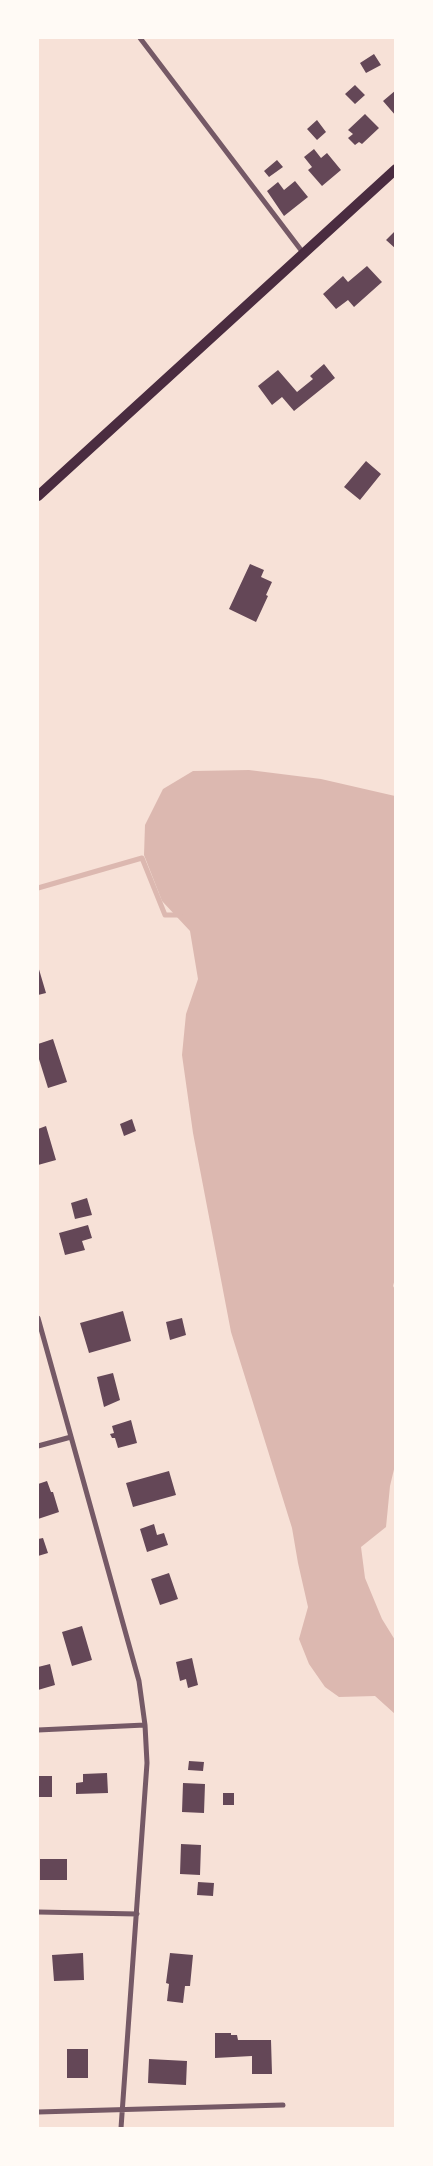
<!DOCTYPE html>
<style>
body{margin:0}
#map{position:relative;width:433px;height:2166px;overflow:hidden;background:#f7e1d7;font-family:Commissioner,sans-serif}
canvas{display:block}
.frame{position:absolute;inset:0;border:39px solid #fffaf5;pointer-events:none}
</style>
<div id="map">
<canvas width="433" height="2166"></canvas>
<div class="frame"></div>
</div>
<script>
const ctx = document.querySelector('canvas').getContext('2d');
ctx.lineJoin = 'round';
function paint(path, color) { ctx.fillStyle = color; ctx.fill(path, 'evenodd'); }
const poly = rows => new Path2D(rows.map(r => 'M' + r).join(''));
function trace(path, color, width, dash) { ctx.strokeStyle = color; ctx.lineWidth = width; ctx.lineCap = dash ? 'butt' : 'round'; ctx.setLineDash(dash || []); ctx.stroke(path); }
paint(poly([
 [249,770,321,779,395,796,396,1275,393,1286,396,1291,396,1461,390,1486,386,1527,361,1547,365,1578,382,1619,395,1640,395,1714,375,1696,339,1697,325,1687,309,1664,299,1639,308,1607,298,1563,292,1528,231,1332,193,1133,182,1055,186,1014,198,979,190,931,162,901,144,855,145,825,163,789,193,771]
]), '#dcb8b0');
trace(poly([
 [38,888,142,858,165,915,180,915]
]), '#dcb8b0', 5);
paint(poly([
 [374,54,381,65,366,73,360,63],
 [355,85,365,95,355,104,345,94],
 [396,90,396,116,383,101],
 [365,114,379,128,362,144,359,142,355,145,348,138,353,134,348,130],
 [317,120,326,132,317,140,307,129],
 [314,149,321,158,327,153,341,170,322,186,308,170,312,167,304,157],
 [277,160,283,167,269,177,264,171],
 [295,181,308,197,284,216,267,191,278,182,284,190],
 [396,230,396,249,386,240],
 [367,266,382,282,354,307,348,300,336,309,323,294,343,276,348,282],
 [324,364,335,378,294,411,282,397,272,405,258,386,278,370,297,392,313,379,310,376],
 [366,461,381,474,360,500,344,487],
 [250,564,264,570,261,577,272,582,266,595,268,596,256,622,229,609],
 [38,966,46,993,38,995],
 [53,1039,67,1082,48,1088,38,1056,38,1044],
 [132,1119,136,1131,124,1136,120,1124],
 [46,1126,56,1160,38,1165,38,1129],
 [87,1198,92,1215,75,1219,71,1203],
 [88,1225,92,1238,82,1241,85,1250,65,1255,59,1233],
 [123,1311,131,1341,89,1353,80,1323],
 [182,1318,186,1335,170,1340,166,1322],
 [113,1373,120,1400,104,1407,97,1377],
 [131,1420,137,1443,118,1448,115,1438,112,1438,110,1434,114,1433,112,1426],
 [169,1471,176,1495,133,1507,126,1483],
 [47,1481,51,1492,53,1492,59,1512,38,1519,38,1484],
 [154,1524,157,1535,164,1533,168,1545,147,1552,140,1529],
 [43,1538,48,1553,38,1556,38,1539],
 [169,1573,178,1599,160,1605,151,1579],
 [82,1626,92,1660,72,1666,62,1632],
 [192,1658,198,1685,188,1688,186,1679,180,1681,176,1662],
 [50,1664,55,1685,38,1690,38,1667],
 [189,1761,204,1762,203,1771,188,1770],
 [107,1773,108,1793,76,1794,76,1783,83,1782,83,1774],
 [38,1776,52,1776,52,1797,38,1797],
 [183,1783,205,1784,204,1813,182,1812],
 [223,1793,234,1793,234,1805,223,1805],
 [181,1844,201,1845,200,1875,180,1874],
 [40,1859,67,1859,67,1880,40,1880],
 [198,1882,214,1883,213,1896,197,1895],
 [83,1953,84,1980,54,1981,52,1955],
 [170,1953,193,1955,190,1986,185,1986,183,2003,167,2001,169,1984,166,1983],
 [215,2033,231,2033,231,2035,237,2035,238,2040,271,2040,272,2074,252,2074,252,2056,215,2058],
 [67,2049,88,2049,88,2078,67,2078],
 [149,2059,187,2061,186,2085,148,2083]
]), '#644757');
trace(poly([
 [140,38,304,254],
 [38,1318,139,1681,145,1725,147,1763,121,2128],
 [38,1446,71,1437],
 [38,1730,145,1725],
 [38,1912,137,1914],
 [38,2112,283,2105]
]), '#755966', 5);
trace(poly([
 [38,496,396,169]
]), '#4a2c40', 10);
</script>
